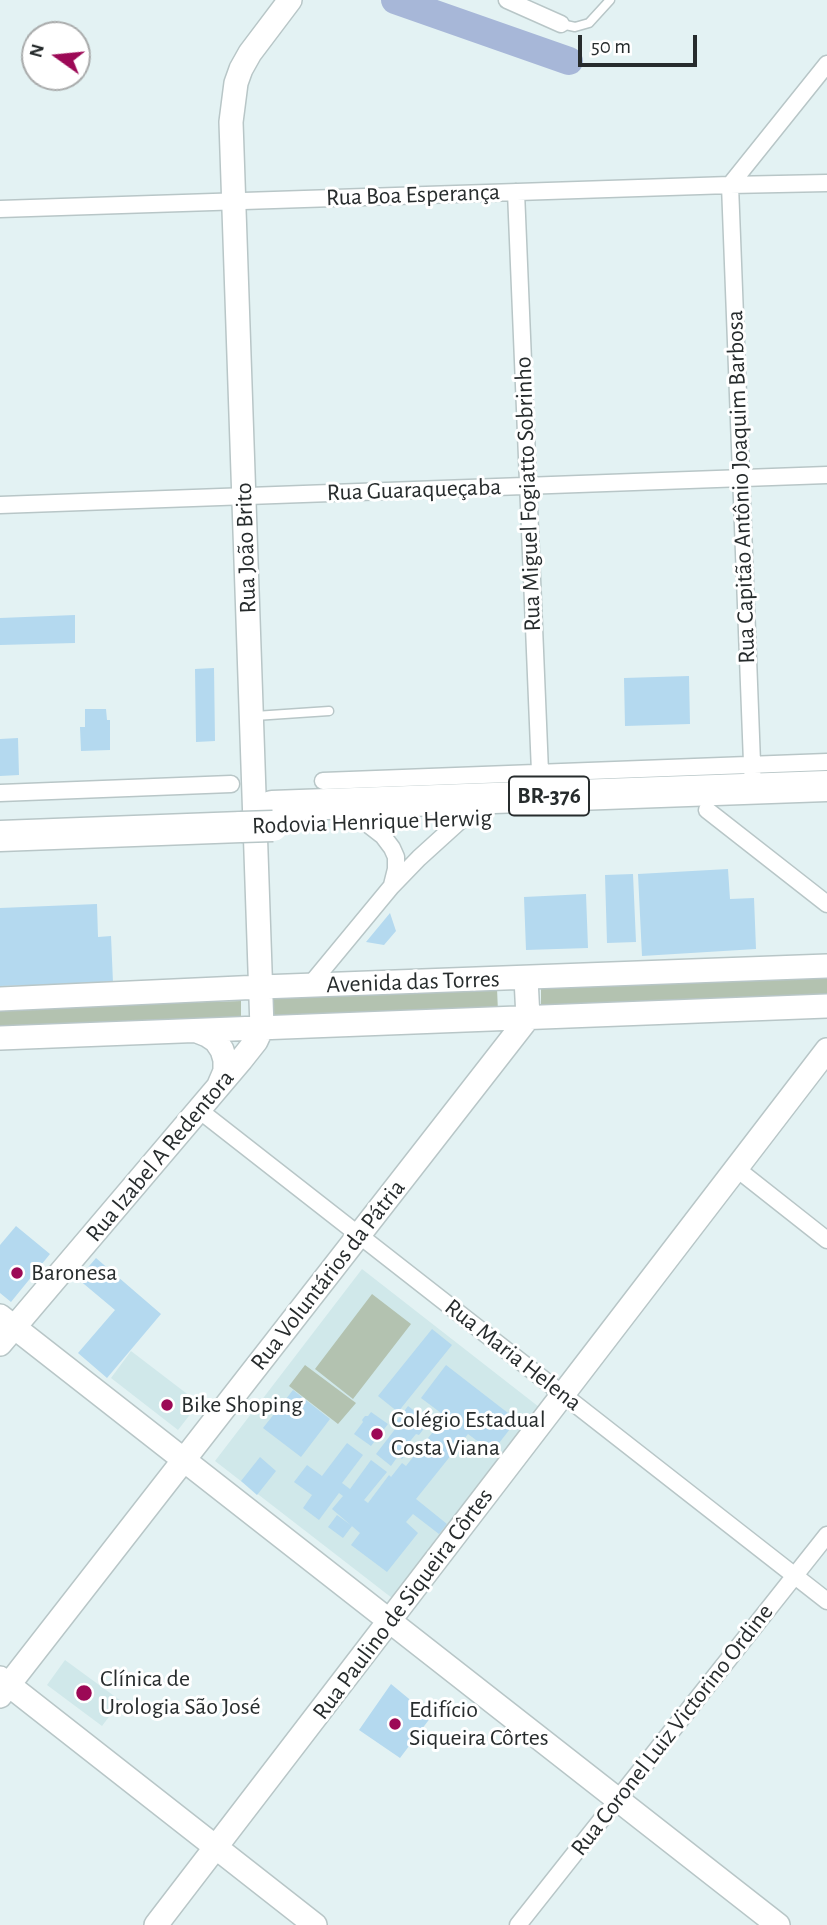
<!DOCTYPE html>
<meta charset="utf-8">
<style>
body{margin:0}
#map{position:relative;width:827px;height:1925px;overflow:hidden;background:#e3f2f3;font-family:"Alegreya Sans",sans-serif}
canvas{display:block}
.north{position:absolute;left:21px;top:21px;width:70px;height:70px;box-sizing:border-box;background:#fff;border:2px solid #a9abab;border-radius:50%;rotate:285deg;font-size:19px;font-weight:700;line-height:28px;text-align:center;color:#272c2d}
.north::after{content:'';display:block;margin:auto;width:24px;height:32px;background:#9c0956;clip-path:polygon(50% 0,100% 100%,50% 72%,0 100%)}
.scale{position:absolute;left:578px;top:35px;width:119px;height:32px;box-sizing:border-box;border:4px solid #272c2d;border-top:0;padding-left:9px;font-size:21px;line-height:24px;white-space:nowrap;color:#272c2d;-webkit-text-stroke:5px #fff;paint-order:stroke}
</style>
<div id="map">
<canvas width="827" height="1925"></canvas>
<div class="north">N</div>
<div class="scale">50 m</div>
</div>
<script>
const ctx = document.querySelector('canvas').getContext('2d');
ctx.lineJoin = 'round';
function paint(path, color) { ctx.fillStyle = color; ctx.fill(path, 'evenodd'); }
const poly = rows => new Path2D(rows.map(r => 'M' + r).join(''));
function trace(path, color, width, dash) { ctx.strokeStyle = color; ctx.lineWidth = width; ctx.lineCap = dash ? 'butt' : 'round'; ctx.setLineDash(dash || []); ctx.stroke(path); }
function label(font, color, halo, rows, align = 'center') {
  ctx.font = font + ' "Alegreya Sans",sans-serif'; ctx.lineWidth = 6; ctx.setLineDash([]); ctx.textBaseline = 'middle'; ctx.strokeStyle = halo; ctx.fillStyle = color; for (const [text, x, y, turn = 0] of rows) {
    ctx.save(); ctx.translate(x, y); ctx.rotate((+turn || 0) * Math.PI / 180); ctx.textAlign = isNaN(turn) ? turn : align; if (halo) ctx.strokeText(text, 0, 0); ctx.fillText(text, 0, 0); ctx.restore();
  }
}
paint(poly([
 [362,1269,539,1407,392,1598,215,1461],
 [131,1351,199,1403,178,1430,111,1378],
 [65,1660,121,1701,102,1726,47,1685]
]), '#d0e8ea');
paint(poly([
 [827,977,827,996,541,1012,541,988],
 [497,988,498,1012,267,1020,270,997],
 [241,1001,241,1024,0,1033,0,1008],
 [372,1294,411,1324,353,1399,315,1369],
 [305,1365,356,1403,338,1424,289,1386]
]), '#b3c2b0');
trace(poly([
 [395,0,569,61]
]), '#a7b7d8', 28);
paint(poly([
 [75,615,75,643,0,645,0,618],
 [214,668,215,741,196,742,195,669],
 [689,676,690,724,625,726,624,678],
 [85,709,106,709,107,720,110,720,110,750,81,751,80,727,85,727],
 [18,738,19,775,0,776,0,739],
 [728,869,730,899,754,898,756,949,642,956,638,874],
 [633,874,636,942,607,943,605,875],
 [586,894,588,948,526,950,524,897],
 [97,904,98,937,111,936,113,983,0,986,0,908],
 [390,913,396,931,384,945,366,942],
 [16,1226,50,1254,11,1302,0,1293,0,1245],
 [96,1258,161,1314,107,1378,78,1353,115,1310,78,1279],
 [432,1329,452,1345,398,1412,378,1396],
 [446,1365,517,1420,492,1452,468,1434,416,1499,447,1524,439,1534,413,1514,406,1522,418,1533,387,1572,351,1545,360,1533,332,1509,343,1496,339,1493,319,1520,303,1508,312,1495,294,1482,307,1465,322,1476,347,1443,363,1455,342,1483,350,1489,371,1460,387,1472,364,1500,368,1503,389,1475,391,1477,402,1463,406,1466,436,1428,439,1430,449,1419,421,1398],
 [293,1390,330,1419,301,1457,263,1428],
 [408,1406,429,1422,419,1435,416,1434,406,1446,410,1449,402,1459,398,1456,391,1466,376,1454,399,1424,396,1422],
 [371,1412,388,1424,371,1446,354,1434,363,1422,362,1420,365,1416,368,1416],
 [260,1457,276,1471,257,1495,241,1481],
 [337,1515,352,1526,343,1538,328,1527],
 [391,1684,431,1717,400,1758,359,1730]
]), '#b4d9ef');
const lane = poly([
 [561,24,575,27,589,23,610,0],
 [255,716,329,711]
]);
const street = poly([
 [507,0,561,24],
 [730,185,753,789],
 [730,185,827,64],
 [516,192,541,796],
 [0,209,730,185,827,183],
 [0,505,827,475],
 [323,781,827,762],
 [0,793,231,784],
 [707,810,827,904],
 [365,822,383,836,392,848,396,857,396,869,392,885],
 [310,985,391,887,419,858,462,819],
 [199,1110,827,1601],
 [737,1169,827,1240],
 [518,1925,827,1535]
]);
const secondary = poly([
 [0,999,261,987,827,966],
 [197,1031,207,1035,216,1041,222,1050,225,1060,225,1071,219,1085],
 [0,1038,827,1006],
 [0,1316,778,1925],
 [0,1344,241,1060,256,1041,262,1028,231,122,236,83,241,69,250,53,290,0],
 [0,1678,315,1925],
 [0,1696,528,1018,526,978],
 [156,1925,827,1050]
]);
const highway = poly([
 [272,806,827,786],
 [0,836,241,827]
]);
trace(lane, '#b8c6c7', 11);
trace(street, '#b8c6c7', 19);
trace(secondary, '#b8c6c7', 26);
trace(highway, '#b8c6c7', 33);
trace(lane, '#fff', 8);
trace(street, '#fff', 16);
trace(secondary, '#fff', 23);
trace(highway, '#fff', 30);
const highwayBridge = poly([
 [241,827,273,826]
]);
trace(highwayBridge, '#b8c6c7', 33, []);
trace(highwayBridge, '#fff', 30);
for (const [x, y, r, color] of [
 [17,1273,7,"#9c0956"],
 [167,1405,7,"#9c0956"],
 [377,1434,7,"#9c0956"],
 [84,1693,9,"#9c0956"],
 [395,1724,7,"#9c0956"]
]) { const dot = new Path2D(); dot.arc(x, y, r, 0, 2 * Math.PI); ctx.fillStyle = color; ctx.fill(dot); trace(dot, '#fff', 2.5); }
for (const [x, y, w] of [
 [549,796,80]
]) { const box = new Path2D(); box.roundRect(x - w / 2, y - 19.5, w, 39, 5); ctx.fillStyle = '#fff'; ctx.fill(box); trace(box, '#272c2d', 2); }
label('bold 23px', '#272c2d', null, [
 ["BR-376",549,796]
]);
label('24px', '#272c2d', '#fff', [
 ["Rua Boa Esperança",413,195,-2],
 ["Rua Capitão Antônio Joaquim Barbosa",741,487,-92],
 ["Rua Guaraqueçaba",414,490,-2],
 ["Rua Miguel Fogiatto Sobrinho",528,494,-92],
 ["Rua João Brito",246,548,-92],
 ["Rodovia Henrique Herwig",372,822,-2],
 ["Avenida das Torres",413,982,-2],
 ["Rua Izabel A Redentora",160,1156,-50],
 ["Rua Voluntários da Pátria",328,1275,-52],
 ["Rua Maria Helena",513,1355,38],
 ["Rua Paulino de Siqueira Côrtes",403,1604,-53],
 ["Rua Coronel Luiz Victorino Ordine",672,1730,-52]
]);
label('24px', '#272c2d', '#fff', [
 ["Baronesa",31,1273],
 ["Bike Shoping",181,1405],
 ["Colégio Estadual",391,1420],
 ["Costa Viana",391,1448],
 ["Clínica de",100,1679],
 ["Urologia São José",100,1707],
 ["Edifício",409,1710],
 ["Siqueira Côrtes",409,1738]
], 'left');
</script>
